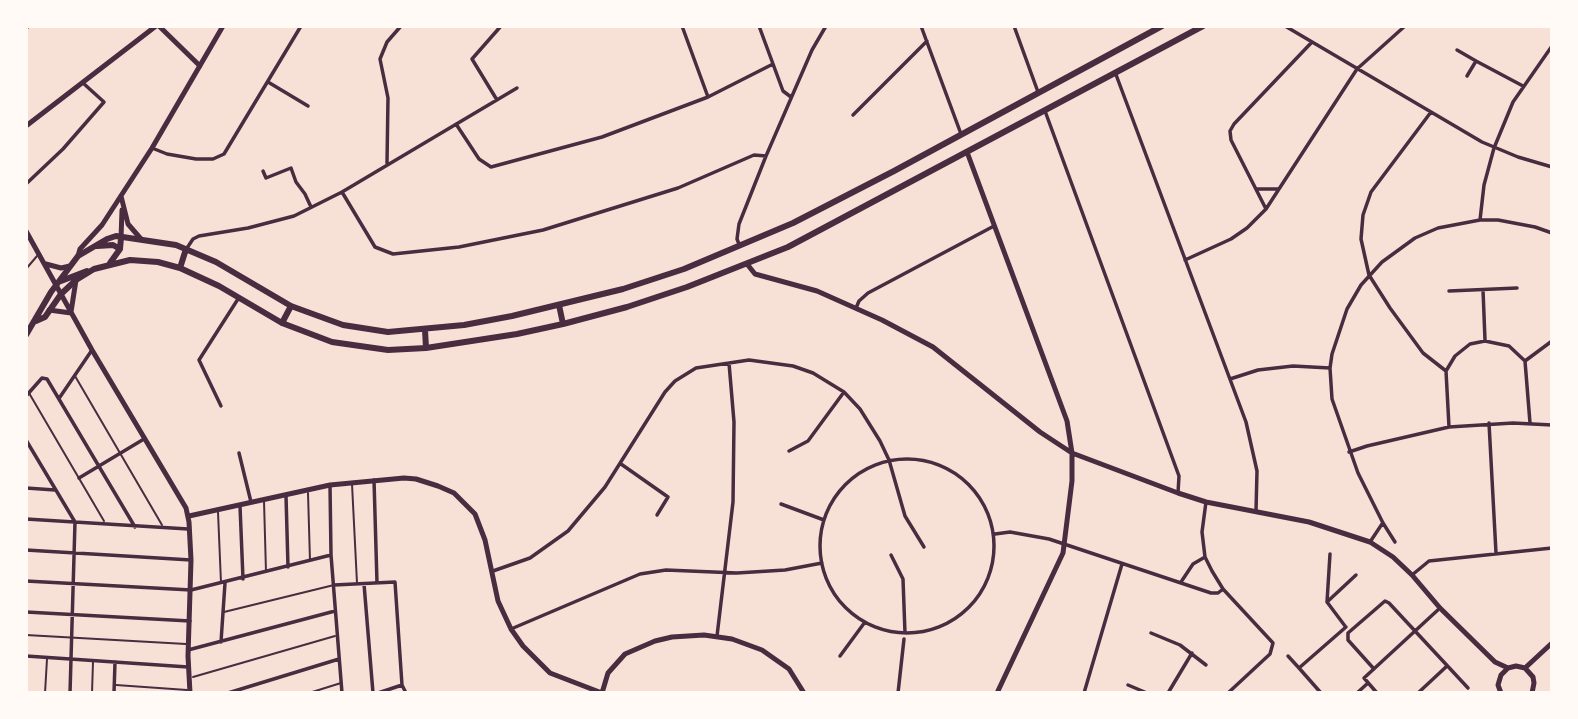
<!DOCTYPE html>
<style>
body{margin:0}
#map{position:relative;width:1578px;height:719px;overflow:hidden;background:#f7e1d7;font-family:Overpass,sans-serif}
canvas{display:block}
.frame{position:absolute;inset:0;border:28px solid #fffaf5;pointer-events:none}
</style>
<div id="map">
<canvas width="1578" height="719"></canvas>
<div class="frame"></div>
</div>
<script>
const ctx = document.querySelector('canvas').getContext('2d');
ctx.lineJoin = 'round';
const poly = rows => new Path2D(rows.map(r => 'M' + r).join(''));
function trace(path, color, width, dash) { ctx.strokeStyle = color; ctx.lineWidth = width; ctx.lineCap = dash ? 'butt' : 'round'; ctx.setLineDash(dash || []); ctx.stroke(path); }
trace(poly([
 [26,269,37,256],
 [75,376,162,525],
 [29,393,104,521],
 [352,484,357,583],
 [308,493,310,561],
 [264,501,266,572],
 [218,512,221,583],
 [224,612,334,585],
 [26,635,186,644],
 [193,677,335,636],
 [116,685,187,690],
 [45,693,47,659],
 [92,693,93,662],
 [309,693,341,683]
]), '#4a2c40', 2);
trace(poly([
 [682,26,708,97],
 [759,26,783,91,791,97],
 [921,26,961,134],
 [1014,26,1038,92],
 [1285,26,1482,142,1518,157,1552,167],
 [26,28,29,26],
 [1457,50,1476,61],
 [1115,72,1246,422,1257,471,1256,511],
 [1467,76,1476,61,1523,86],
 [268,82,308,106],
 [497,100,472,59,501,26],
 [1045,111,1179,476,1178,493],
 [1431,112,1371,192,1363,215,1361,239,1369,275,1390,308,1423,353,1446,371],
 [853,115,927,41],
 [456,124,479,159,491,167,602,137,708,97,773,64],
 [152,148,167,154,196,159,213,159,224,154,301,26],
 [387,163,388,98,380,59,387,42,401,26],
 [263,171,266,178,291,168,296,182,305,194,311,207],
 [26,184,63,149,104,102,83,83],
 [1257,189,1279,189],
 [342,192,375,247,393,254,459,247,543,230,678,188,754,155,766,156],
 [1266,209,1231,140,1230,131,1234,124,1312,42],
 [1480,220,1484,185,1494,148,1513,102,1552,46],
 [739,244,737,239,739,224,766,156,812,50,826,26],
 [187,248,193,239,199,236,248,228,294,216,342,192,517,88],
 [1185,260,1231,239,1247,228,1266,209,1357,69,1405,26],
 [1483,290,1485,340],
 [1449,291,1517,288],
 [856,308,859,301,868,293,994,226],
 [1525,361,1552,341],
 [1230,379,1258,370,1293,366,1330,368],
 [26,396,42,378,47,379,135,527],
 [60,397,92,350],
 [221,406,199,360,238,299],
 [1489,423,1496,553],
 [1449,427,1446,371,1455,356,1470,344,1485,341,1509,346,1525,361,1530,423],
 [26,440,75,522,70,693],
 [789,451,808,441,844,392],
 [1349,452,1367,446,1449,427,1513,423,1552,425],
 [239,453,251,502],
 '820 546a87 87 0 1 1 174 0a87 87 0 1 1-174 0Z',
 [621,464,668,497,657,515],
 [79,478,144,439],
 [374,480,377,583],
 [330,485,331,555,342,693],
 [26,488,55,490],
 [286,496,288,567],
 [1206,502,1202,532,1205,557,1212,571,1223,589,1273,643,1270,654,1228,693],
 [781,504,824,520],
 [240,506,243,579],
 [26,519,188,529],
 [995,534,1010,532,1049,539,1211,593,1218,593,1223,589],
 [1370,542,1382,524],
 [1395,542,1383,523,1358,473,1332,399,1330,368,1332,354,1347,309,1361,285,1382,262,1415,238,1438,228,1480,220,1498,220,1535,227,1552,233],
 [26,550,191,560],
 [1330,554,1327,602,1345,626],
 [891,555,903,579,905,633],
 [493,571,530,558,568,531,605,487,665,392,675,381,696,368,749,360,793,366,813,373,844,392,860,409,880,441,889,460,905,516,924,547],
 [1412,575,1429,561,1552,548],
 [26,581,191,590,331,555],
 [1181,582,1193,564,1205,557],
 [364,584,373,693],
 [334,585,395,582,402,685,406,693],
 [1327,602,1356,575],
 [26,612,190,621],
 [511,629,640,574,666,570,737,573,785,570,822,563],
 [1151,633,1180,645,1206,665],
 [717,636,733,502,734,422,729,363],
 [221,642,225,583],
 [188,650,335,611],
 [26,656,188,667],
 [840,656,865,622],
 [1288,656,1299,668],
 [1374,669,1348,640,1348,633,1385,601,1389,603,1468,688],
 [1128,685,1147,693],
 [114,693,115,662],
 [228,693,339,659],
 [378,693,402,685],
 [898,693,904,639],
 [1084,693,1122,564],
 [1168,693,1192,653],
 [1321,693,1299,668,1346,627],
 [1357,693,1368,683],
 [1377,693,1364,678,1440,608],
 [1418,693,1447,666]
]), '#4a2c40', 3.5);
trace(poly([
 [159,26,200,66],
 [26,126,156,26],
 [967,152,1067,421,1072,453,1072,481,1063,553,997,693],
 [121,196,128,224,141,239],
 [121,238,122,210],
 [78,256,80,249,102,225,152,148,223,26],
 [747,264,755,274,817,291,882,320,933,347,1040,432,1072,453,1178,493,1206,502,1309,522,1370,542,1393,557,1412,575,1440,608,1495,662,1508,668],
 [189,516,330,485,404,478,416,479,438,486,454,493,475,514,485,540,498,601,511,629,523,646,550,673,602,693],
 [1525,668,1552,643],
 [602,693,608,673,625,654,655,641,672,637,704,635,732,639,762,650,789,669,804,693],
 [1501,693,1498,685,1501,675,1508,668,1516,666,1525,668,1533,677,1534,683,1532,693]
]), '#4a2c40', 5);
trace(poly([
 [26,231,92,350,186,508,189,522,191,560,188,656,190,693],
 [46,264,61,268,70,266],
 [49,310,71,313],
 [71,312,76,280]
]), '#4a2c40', 5);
trace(poly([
 [97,246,113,245,120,249],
 [110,263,120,249,121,238],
 [180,268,186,249],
 [61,281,87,271],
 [559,305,563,324],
 [36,321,45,317,61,294,76,280,94,269,130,260,158,262,180,268,219,286,282,323,332,342,388,350,426,348,517,334,563,324,627,307,687,287,788,247,1203,26],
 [282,323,291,306],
 [425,330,426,348],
 [26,335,51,292,78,256,107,239,116,236,176,245,216,262,291,306,343,325,388,332,464,325,512,316,623,289,684,269,793,223,894,171,1162,26]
]), '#4a2c40', 6);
</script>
